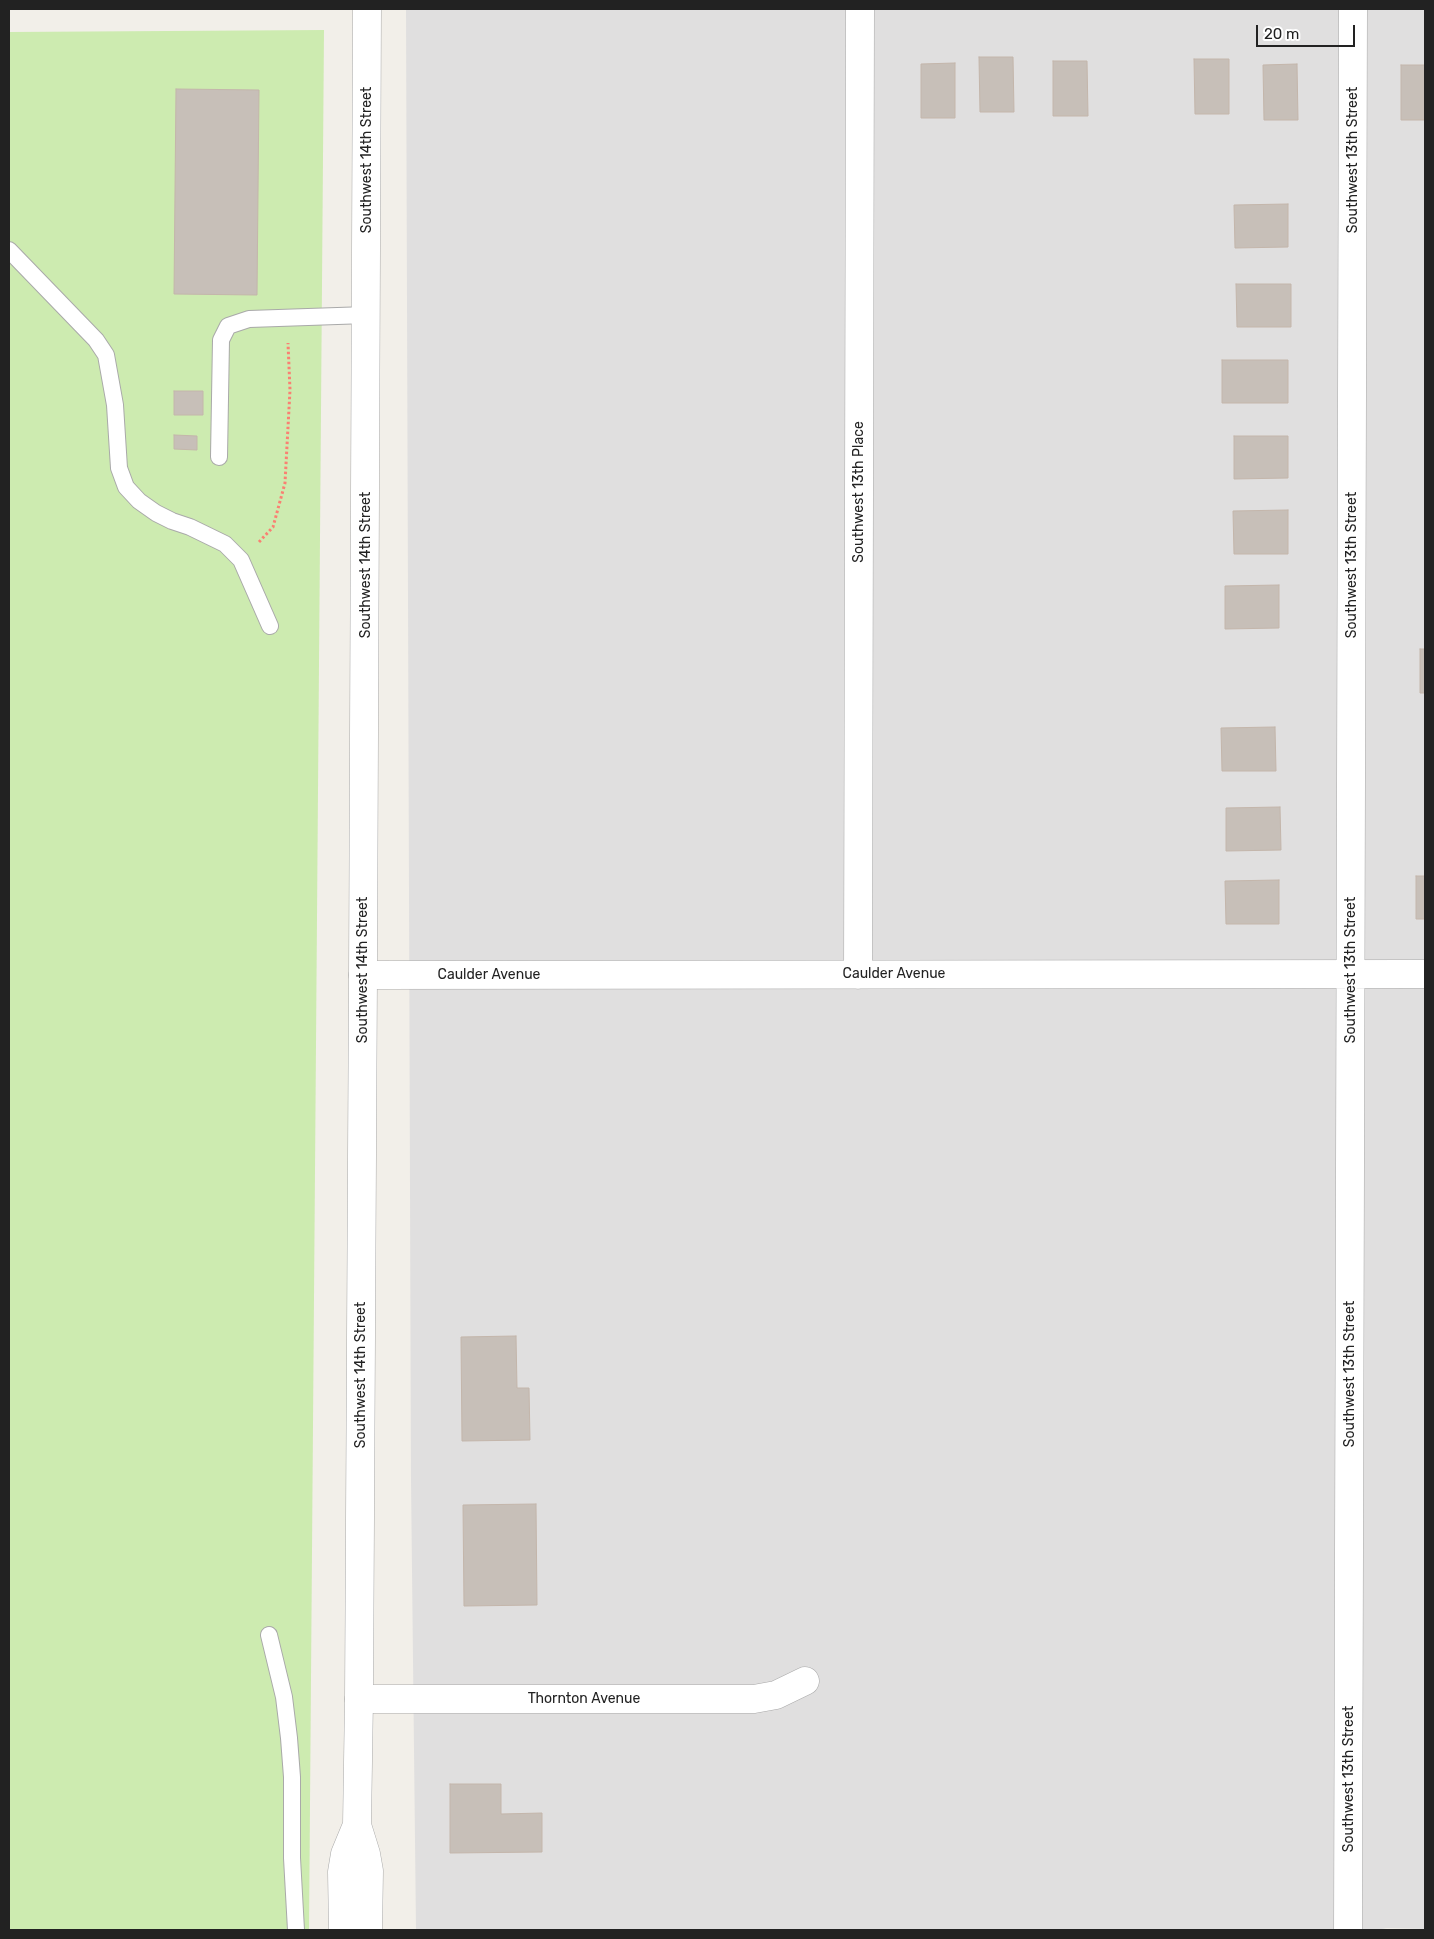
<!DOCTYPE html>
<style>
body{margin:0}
#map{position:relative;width:1434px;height:1939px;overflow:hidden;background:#f2efe9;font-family:Rubik,sans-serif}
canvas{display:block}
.frame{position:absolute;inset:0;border:10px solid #222;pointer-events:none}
.scale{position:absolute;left:1256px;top:25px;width:99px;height:22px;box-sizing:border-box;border:2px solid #222;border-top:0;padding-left:6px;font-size:15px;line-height:18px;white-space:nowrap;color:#222;-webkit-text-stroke:4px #fff;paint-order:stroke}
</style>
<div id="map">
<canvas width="1434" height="1939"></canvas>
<div class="frame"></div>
<div class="scale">20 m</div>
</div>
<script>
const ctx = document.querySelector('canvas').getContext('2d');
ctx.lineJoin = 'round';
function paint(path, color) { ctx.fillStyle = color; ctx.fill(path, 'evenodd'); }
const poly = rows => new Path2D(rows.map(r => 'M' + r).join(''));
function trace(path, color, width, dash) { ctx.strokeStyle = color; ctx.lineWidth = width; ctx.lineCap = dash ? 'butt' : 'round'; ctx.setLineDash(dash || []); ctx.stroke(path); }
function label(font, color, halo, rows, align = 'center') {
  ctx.font = font + ' Rubik,sans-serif'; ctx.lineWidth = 4; ctx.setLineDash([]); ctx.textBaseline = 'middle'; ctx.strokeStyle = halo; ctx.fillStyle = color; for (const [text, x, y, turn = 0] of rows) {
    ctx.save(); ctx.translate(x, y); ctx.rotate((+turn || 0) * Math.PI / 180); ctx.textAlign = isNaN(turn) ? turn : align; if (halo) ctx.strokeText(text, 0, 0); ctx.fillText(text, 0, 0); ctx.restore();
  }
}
paint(poly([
 [406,9,1425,9,1425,1929,1387,1928,1377,1930,416,1930,411,1480]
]), '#e0dfdf');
paint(poly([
 [324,30,309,1930,9,1930,9,32]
]), '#cdebb0');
const building = poly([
 [979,57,1013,57,1014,112,980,112,979,57],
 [1194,59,1229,59,1229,114,1195,114,1194,59],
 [1053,61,1087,61,1088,116,1053,116,1053,61],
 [955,63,955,118,921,118,921,64,955,63],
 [1297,64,1298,120,1264,120,1263,65,1297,64],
 [1401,65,1425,65,1425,120,1401,120,1401,65],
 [176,89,259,90,257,295,174,294,176,89],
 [1288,204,1288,247,1235,248,1234,205,1288,204],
 [1236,284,1291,284,1291,327,1237,327,1236,284],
 [1222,360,1288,360,1288,403,1222,403,1222,360],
 [174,391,203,391,203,415,174,415,174,391],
 [174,435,197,436,197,450,174,449,174,435],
 [1234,436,1288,436,1288,478,1234,479,1234,436],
 [1288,510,1288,554,1234,554,1233,511,1288,510],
 [1279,585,1279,628,1225,629,1225,586,1279,585],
 [1420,649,1425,649,1425,693,1420,693,1420,649],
 [1275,727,1276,771,1222,771,1221,728,1275,727],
 [1280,807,1281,850,1226,851,1226,808,1280,807],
 [1416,876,1425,876,1425,919,1416,919,1416,876],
 [1279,880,1279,924,1226,924,1225,881,1279,880],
 [516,1336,517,1388,529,1388,530,1440,462,1441,461,1337,516,1336],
 [536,1504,537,1605,464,1606,463,1505,536,1504],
 [450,1784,501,1784,501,1814,542,1813,542,1852,450,1853,450,1784]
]);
paint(building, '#c7bfb8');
trace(building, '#c4b6ab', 1);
const service = poly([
 [9,250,96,340,106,355,115,405,119,468,126,487,139,501,156,513,172,521,190,527,225,544,241,560,270,626],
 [219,457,221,340,228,326,249,319,367,315],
 [269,1635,284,1697,289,1738,292,1777,292,1858,296,1930]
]);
const minor = poly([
 [363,975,1425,974],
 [858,975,860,9],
 [359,1699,754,1699,776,1695,805,1681],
 [1348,1930,1353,9]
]);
const tertiary = poly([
 [367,9,363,975,359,1699,357,1825,366,1854,369,1871,368,1930],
 [343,1930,342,1872,345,1854,357,1825]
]);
trace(service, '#a9a9a9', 18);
trace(minor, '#a9a9a9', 29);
trace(tertiary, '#a9a9a9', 29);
trace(poly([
 [259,542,273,527,285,483,290,390,288,343]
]), '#fa8072', 3, [2.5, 2.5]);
trace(service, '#fff', 16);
trace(minor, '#fff', 28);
trace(tertiary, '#fff', 28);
label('14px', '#222', '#fff', [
 ["Southwest 14th Street",367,160,-90],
 ["Southwest 13th Street",1353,160,-90],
 ["Southwest 13th Place",859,492,-90],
 ["Southwest 14th Street",366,565,-90],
 ["Southwest 13th Street",1352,565,-90],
 ["Southwest 14th Street",363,970,-90],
 ["Southwest 13th Street",1351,970,-90],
 ["Caulder Avenue",894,974],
 ["Caulder Avenue",489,975],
 ["Southwest 13th Street",1350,1374,-90],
 ["Southwest 14th Street",361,1375,-90],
 ["Thornton Avenue",584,1699],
 ["Southwest 13th Street",1349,1779,-90]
]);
</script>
